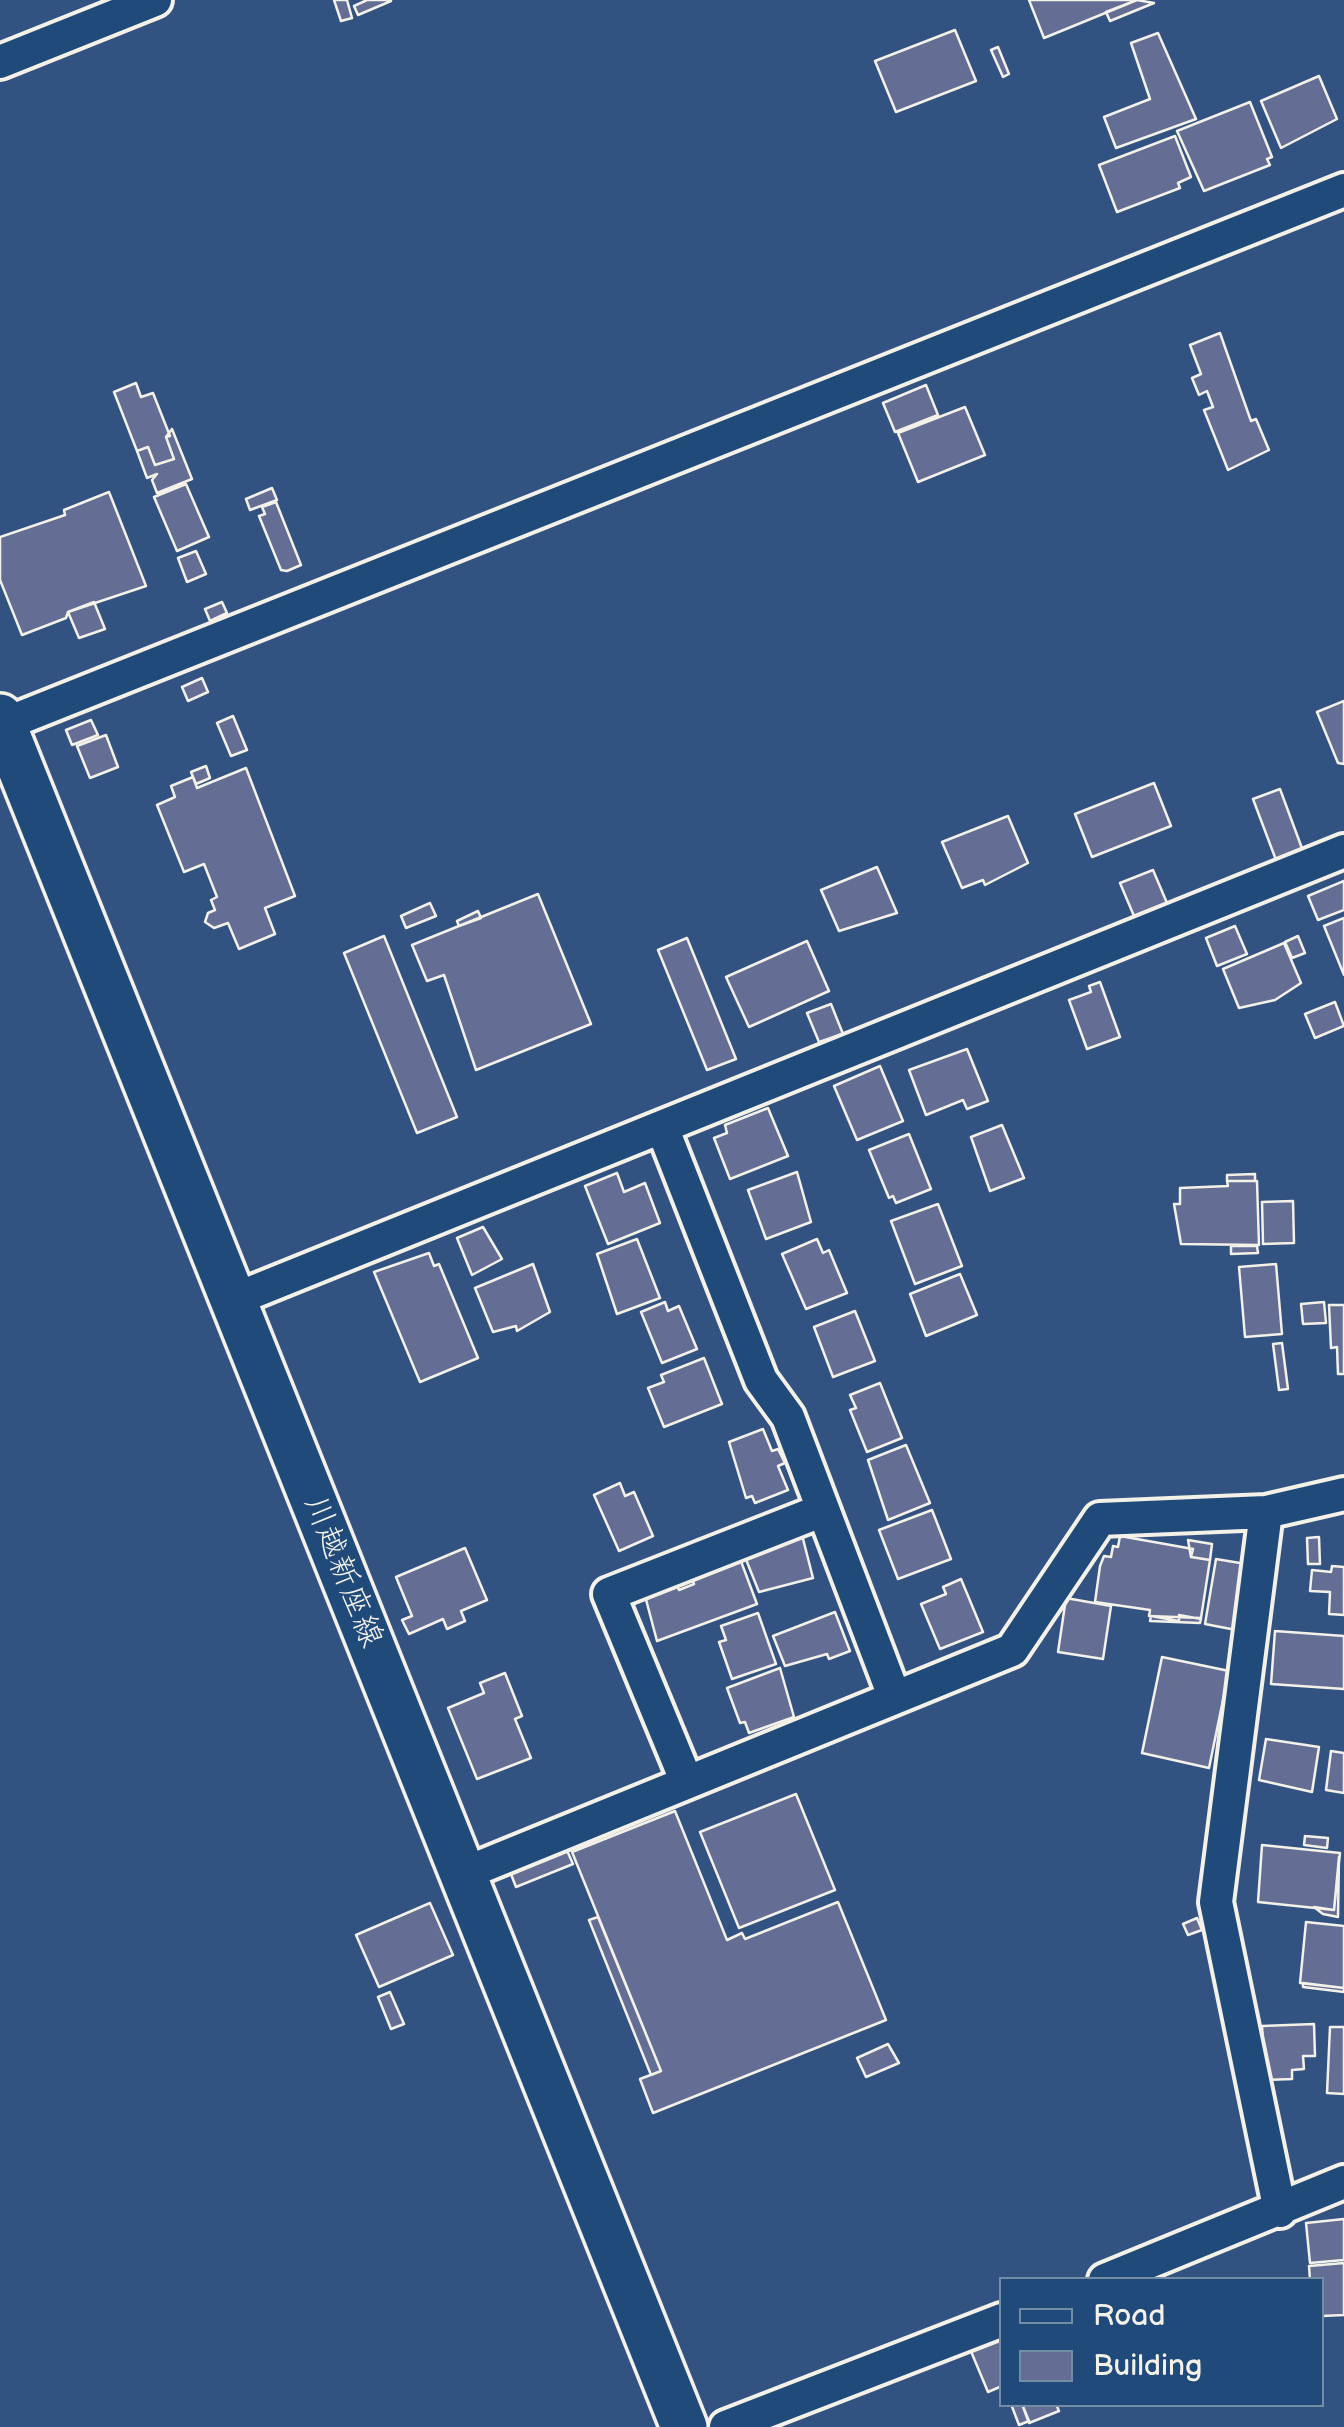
<!DOCTYPE html>
<meta charset="utf-8">
<style>
body{margin:0}
#map{position:relative;width:1344px;height:2427px;overflow:hidden;background:#325381;font-family:"Balsamiq Sans",sans-serif}
canvas{display:block}
.legend{position:absolute;left:999px;top:2277px;width:325px;height:130px;box-sizing:border-box;background:#1f4a7a;border:2px solid #748da6;margin:0;padding:12px 18px;list-style:none;font-size:30px;color:#f4f1e8}
.legend li{display:flex;align-items:center;gap:20px;height:50px}
.legend b{width:50px;border:2px solid #748da6}
</style>
<div id="map">
<canvas width="1344" height="2427"></canvas>
<ul class="legend">
<li><b style="height:12px;background:#1f4a7a"></b>Road</li>
<li><b style="height:28px;background:#646e95"></b>Building</li>
</ul>
</div>
<script>
const ctx = document.querySelector('canvas').getContext('2d');
ctx.lineJoin = 'round';
function paint(path, color) { ctx.fillStyle = color; ctx.fill(path, 'evenodd'); }
const poly = rows => new Path2D(rows.map(r => 'M' + r).join(''));
function trace(path, color, width, dash) { ctx.strokeStyle = color; ctx.lineWidth = width; ctx.lineCap = dash ? 'butt' : 'round'; ctx.setLineDash(dash || []); ctx.stroke(path); }
function label(font, color, halo, rows, align = 'center') {
  ctx.font = font + ' "Balsamiq Sans","Klee One",sans-serif'; ctx.lineWidth = 8; ctx.setLineDash([]); ctx.textBaseline = 'middle'; ctx.strokeStyle = halo; ctx.fillStyle = color; for (const [text, x, y, turn = 0] of rows) {
    ctx.save(); ctx.translate(x, y); ctx.rotate((+turn || 0) * Math.PI / 180); ctx.textAlign = isNaN(turn) ? turn : align; if (halo) ctx.strokeText(text, 0, 0); ctx.fillText(text, 0, 0); ctx.restore();
  }
}
const building = poly([
 [334,0,347,0,352,18,341,21,334,0],
 [367,0,391,0,391,1,358,15,354,6,367,0],
 [1029,0,1137,0,1044,38,1029,0],
 [1137,0,1154,3,1110,21,1106,12,1137,0],
 [955,30,976,81,896,112,875,61,955,30],
 [1158,33,1196,119,1116,148,1104,117,1150,99,1131,43,1158,33],
 [998,47,1009,74,1003,77,991,50,998,47],
 [1319,76,1337,119,1281,148,1261,101,1319,76],
 [1250,102,1272,157,1267,159,1270,165,1204,191,1177,131,1250,102],
 [1175,136,1191,177,1178,183,1180,188,1117,212,1099,165,1175,136],
 [1220,333,1251,421,1256,419,1269,450,1228,470,1204,410,1213,407,1207,391,1199,395,1192,378,1201,374,1190,345,1220,333],
 [136,383,141,397,153,393,170,436,166,437,174,459,155,465,148,447,137,451,114,392,136,383],
 [926,385,938,415,895,432,883,403,926,385],
 [965,407,985,455,918,482,898,433,965,407],
 [172,429,192,479,157,493,152,480,157,474,147,478,137,451,148,447,155,465,174,459,166,437,172,429],
 [186,484,209,537,177,551,154,497,186,484],
 [272,488,277,500,250,510,246,499,272,488],
 [109,492,146,586,68,612,66,618,22,635,0,580,0,537,65,515,64,510,109,492],
 [276,502,301,565,287,571,281,570,259,516,265,514,262,507,276,502],
 [196,551,206,574,187,582,178,558,196,551],
 [94,602,105,629,79,638,68,612,94,602],
 [222,602,227,613,210,621,205,609,222,602],
 [202,678,208,692,188,701,182,687,202,678],
 [1344,701,1344,764,1338,763,1317,712,1344,701],
 [233,716,247,750,231,756,217,723,233,716],
 [91,720,98,735,72,745,66,730,91,720],
 [106,735,118,767,90,778,77,746,106,735],
 [206,766,210,778,196,784,191,772,206,766],
 [246,768,295,896,265,908,275,934,239,949,228,923,214,928,205,922,208,913,215,910,211,900,217,897,204,864,184,872,157,805,175,797,171,786,193,777,197,788,246,768],
 [1154,783,1171,826,1092,857,1075,814,1154,783],
 [1280,789,1303,851,1276,860,1253,799,1280,789],
 [1008,816,1028,863,985,885,983,880,962,888,942,842,1008,816],
 [877,867,897,913,839,931,821,890,877,867],
 [1153,870,1167,903,1134,916,1120,883,1153,870],
 [1344,881,1344,910,1318,920,1308,896,1344,881],
 [538,894,591,1024,476,1070,444,975,427,981,412,945,538,894],
 [430,903,436,916,406,928,401,916,430,903],
 [478,911,481,918,459,926,457,921,478,911],
 [1344,918,1344,975,1324,926,1344,918],
 [1235,926,1247,954,1217,966,1206,938,1235,926],
 [384,936,457,1117,417,1133,344,953,384,936],
 [1298,936,1305,953,1292,958,1285,942,1298,936],
 [687,938,736,1059,707,1070,658,950,687,938],
 [807,941,829,991,749,1027,726,977,807,941],
 [1284,943,1301,983,1275,1000,1239,1008,1223,969,1284,943],
 [1100,982,1120,1037,1087,1049,1069,1000,1091,992,1089,986,1100,982],
 [1335,1002,1344,1026,1315,1038,1305,1014,1335,1002],
 [831,1004,843,1034,819,1042,807,1013,831,1004],
 [967,1049,988,1101,967,1109,963,1100,926,1115,909,1070,967,1049],
 [880,1066,903,1121,857,1140,834,1086,880,1066],
 [768,1108,788,1156,730,1179,714,1138,727,1133,725,1125,768,1108],
 [1002,1125,1024,1178,990,1191,971,1137,1002,1125],
 [909,1134,931,1189,896,1203,893,1196,889,1198,869,1150,909,1134],
 [797,1172,811,1222,766,1239,748,1190,797,1172],
 [617,1173,624,1192,645,1183,660,1223,608,1244,585,1186,617,1173],
 [1255,1174,1255,1181,1227,1181,1227,1175,1255,1174],
 [1227,1181,1257,1181,1259,1245,1181,1244,1174,1204,1180,1204,1180,1188,1228,1186,1227,1181],
 [1293,1201,1294,1243,1263,1244,1262,1202,1293,1201],
 [938,1204,962,1266,915,1284,891,1221,938,1204],
 [483,1227,502,1259,472,1275,457,1238,483,1227],
 [637,1239,660,1298,617,1314,597,1254,637,1239],
 [817,1239,823,1253,829,1250,847,1293,806,1309,782,1254,817,1239],
 [1231,1246,1257,1246,1258,1253,1231,1254,1231,1246],
 [429,1253,434,1266,439,1264,478,1358,420,1382,374,1272,429,1253],
 [533,1264,550,1312,517,1331,516,1326,493,1332,475,1288,533,1264],
 [1276,1264,1282,1334,1245,1337,1239,1267,1276,1264],
 [960,1274,977,1315,926,1336,910,1294,960,1274],
 [665,1302,668,1311,679,1306,697,1349,662,1363,641,1312,665,1302],
 [1324,1302,1326,1323,1303,1324,1301,1304,1324,1302],
 [1329,1305,1344,1305,1344,1374,1338,1374,1337,1347,1331,1348,1329,1305],
 [855,1311,875,1361,833,1377,814,1327,855,1311],
 [1282,1343,1288,1389,1279,1390,1273,1344,1282,1343],
 [704,1358,722,1404,664,1427,648,1388,664,1382,661,1375,704,1358],
 [880,1383,902,1438,867,1452,850,1410,856,1408,850,1395,880,1383],
 [763,1429,772,1451,778,1449,785,1463,778,1466,788,1490,755,1503,752,1496,746,1498,729,1442,763,1429],
 [906,1445,930,1503,888,1520,868,1460,906,1445],
 [620,1483,625,1496,634,1492,653,1536,619,1551,594,1495,620,1483],
 [932,1510,951,1559,898,1579,879,1530,932,1510],
 [801,1531,813,1578,759,1592,745,1557,801,1531],
 [1120,1536,1193,1549,1191,1557,1210,1560,1201,1618,1149,1616,1150,1610,1095,1602,1100,1566,1104,1556,1111,1557,1113,1546,1118,1547,1120,1536],
 [1319,1537,1320,1564,1308,1564,1307,1538,1319,1537],
 [1188,1540,1212,1544,1210,1560,1191,1557,1188,1540],
 [465,1548,487,1600,461,1611,465,1621,447,1629,443,1619,409,1634,402,1620,412,1616,396,1577,465,1548],
 [739,1556,757,1604,657,1641,644,1592,675,1580,679,1590,694,1584,690,1574,739,1556],
 [1216,1559,1246,1564,1236,1630,1205,1624,1216,1559],
 [1332,1566,1344,1567,1344,1615,1329,1614,1330,1592,1310,1591,1312,1570,1331,1572,1332,1566],
 [961,1579,983,1632,940,1649,921,1604,946,1594,943,1587,961,1579],
 [1066,1598,1111,1606,1103,1659,1058,1652,1066,1598],
 [835,1612,850,1651,829,1659,827,1654,785,1666,773,1636,835,1612],
 [758,1613,776,1664,732,1679,719,1642,726,1640,721,1626,758,1613],
 [1179,1615,1201,1619,1200,1623,1150,1621,1151,1616,1179,1621,1179,1615],
 [1275,1631,1344,1636,1344,1689,1271,1684,1275,1631],
 [1162,1657,1229,1671,1209,1768,1142,1753,1162,1657],
 [780,1668,794,1717,749,1733,745,1722,740,1723,727,1688,780,1668],
 [505,1673,522,1716,515,1719,531,1758,477,1779,448,1708,484,1693,480,1683,505,1673],
 [1266,1739,1319,1747,1312,1792,1259,1780,1266,1739],
 [1331,1751,1344,1753,1344,1793,1326,1790,1331,1751],
 [796,1794,835,1890,739,1928,700,1832,796,1794],
 [675,1811,727,1940,742,1933,745,1939,838,1902,886,2020,653,2113,640,2079,661,2071,572,1852,675,1811],
 [1305,1836,1328,1838,1327,1848,1304,1845,1305,1836],
 [1262,1845,1340,1853,1334,1910,1258,1902,1262,1845],
 [565,1846,573,1864,516,1887,509,1869,565,1846],
 [1339,1857,1338,1917,1323,1914,1314,1907,1334,1910,1339,1857],
 [430,1903,453,1955,379,1987,356,1935,430,1903],
 [598,1917,661,2071,651,2075,589,1920,598,1917],
 [1197,1918,1202,1930,1188,1935,1183,1924,1197,1918],
 [1306,1922,1344,1926,1344,1988,1300,1983,1306,1922],
 [1303,1983,1344,1988,1344,1992,1303,1987,1303,1983],
 [390,1992,404,2024,391,2029,378,1997,390,1992],
 [1314,2024,1315,2056,1303,2056,1304,2069,1292,2070,1292,2079,1265,2080,1262,2026,1314,2024],
 [1330,2027,1344,2027,1344,2094,1327,2093,1330,2027],
 [888,2044,899,2063,866,2077,857,2058,888,2044],
 [1344,2219,1344,2260,1310,2263,1306,2223,1344,2219],
 [1344,2263,1344,2315,1322,2316,1322,2280,1310,2280,1309,2266,1344,2263],
 [1002,2336,1002,2386,988,2392,970,2349,1002,2336],
 [1011,2404,1022,2404,1029,2421,1019,2425,1011,2404],
 [1022,2404,1056,2404,1059,2411,1029,2423,1022,2404]
]);
paint(building, '#646e95');
trace(building, '#f4f1e8', 2.5);
const minor = poly([
 [0,62,155,0],
 [0,726,1344,190],
 [662,1127,761,1380,788,1417,894,1696],
 [233,1300,1344,851],
 [1266,1512,1216,1902,1280,2211],
 [686,1780,609,1594,823,1510],
 [463,1874,1012,1650,1100,1519,1266,1512,1344,1494],
 [1105,2280,1344,2182],
 [726,2427,1002,2320]
]);
const secondary = poly([
 [0,717,684,2427]
]);
trace(minor, '#f4f1e8', 40);
trace(secondary, '#f4f1e8', 52);
trace(minor, '#1f4a7a', 32);
trace(secondary, '#1f4a7a', 45);
label('32px', '#f4f1e8', '#1f4a7a', [
 ["川越新座線",342,1572,68]
]);
</script>
